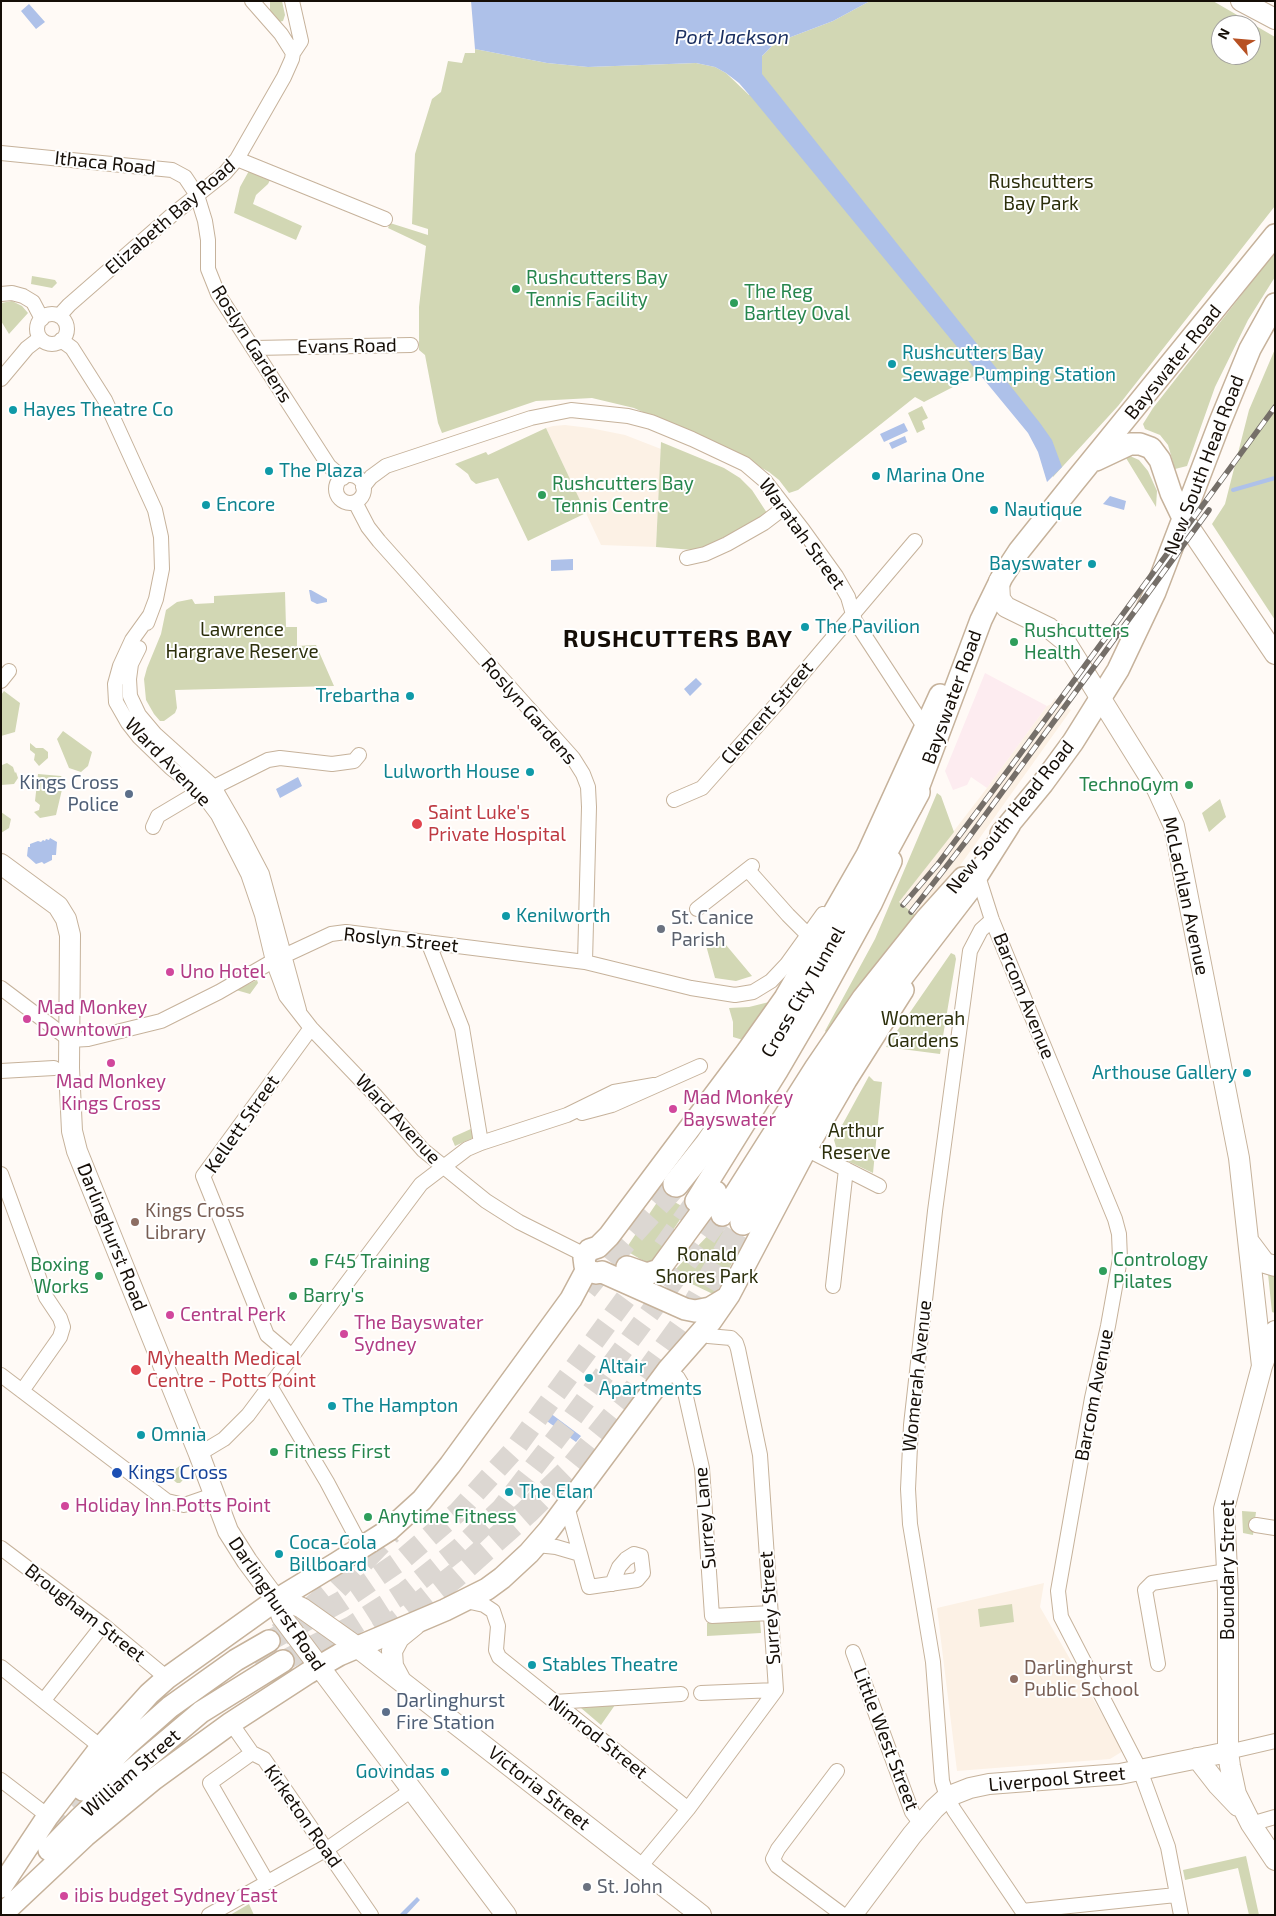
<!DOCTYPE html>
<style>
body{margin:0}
#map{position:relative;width:1276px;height:1916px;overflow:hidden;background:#fffaf6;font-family:"Exo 2",sans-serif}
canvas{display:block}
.frame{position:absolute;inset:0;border:2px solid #150e07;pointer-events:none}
.north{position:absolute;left:1211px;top:15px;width:50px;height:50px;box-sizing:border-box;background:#fff;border:1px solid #a19f9c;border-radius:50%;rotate:297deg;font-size:14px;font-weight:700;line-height:20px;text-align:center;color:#150e07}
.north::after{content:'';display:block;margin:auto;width:18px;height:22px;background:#b75123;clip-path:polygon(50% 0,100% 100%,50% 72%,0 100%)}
</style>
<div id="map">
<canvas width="1276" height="1916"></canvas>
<div class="frame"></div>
<div class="north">N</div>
</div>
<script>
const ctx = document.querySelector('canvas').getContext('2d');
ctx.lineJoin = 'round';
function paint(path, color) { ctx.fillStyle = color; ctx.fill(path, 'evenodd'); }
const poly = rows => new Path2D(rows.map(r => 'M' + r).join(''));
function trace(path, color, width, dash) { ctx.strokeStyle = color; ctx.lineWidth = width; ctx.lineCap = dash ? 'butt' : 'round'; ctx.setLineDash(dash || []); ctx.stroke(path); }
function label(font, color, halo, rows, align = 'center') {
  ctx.font = font + ' "Exo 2",sans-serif'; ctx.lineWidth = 4; ctx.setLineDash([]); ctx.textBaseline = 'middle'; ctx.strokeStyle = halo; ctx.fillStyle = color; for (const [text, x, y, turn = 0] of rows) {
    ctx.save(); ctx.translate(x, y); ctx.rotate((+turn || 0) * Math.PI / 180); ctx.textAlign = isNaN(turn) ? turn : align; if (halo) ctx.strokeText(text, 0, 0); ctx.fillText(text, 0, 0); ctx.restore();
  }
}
paint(poly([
 [985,673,1047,706,987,788,971,777,967,785,953,790,945,771]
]), '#fdecf0');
paint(poly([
 [565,425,590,428,625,435,661,449,656,547,601,545,546,428,553,426],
 [1055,698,1071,710,949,881,918,917,899,902,987,788,1047,706,1051,704],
 [1044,1583,1040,1607,1123,1751,1110,1759,957,1771,937,1608]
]), '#fcf1e5');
paint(poly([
 [270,1,282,1,285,15,283,21,279,22,270,14],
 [870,1,1213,1,1275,37,1275,206,1118,406,1053,477,1044,439,980,373,924,402,915,397,798,490,789,493,779,480,769,472,743,458,634,408,592,398,536,401,442,433,438,423,425,355,419,350,419,307,426,246,388,228,390,223,428,235,428,229,412,224,415,154,432,99,441,92,448,61,462,63,465,53,475,53,475,49,547,63,588,67,696,63,715,67,726,73,749,95,762,74,762,56,775,43,833,21],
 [1221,25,1251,25,1251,55,1221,55],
 [250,169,271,178,268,184,256,195,253,204,302,226,296,240,234,213,240,187],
 [1275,252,1275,277,1248,320,1215,387,1187,466,1175,469,1168,445,1160,435,1145,429,1143,424,1153,408],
 [32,276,55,280,57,283,52,288,31,284],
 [12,301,22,306,28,313,9,334,1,321,1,303],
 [1275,349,1275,620,1212,524,1225,504,1249,410],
 [922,406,928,418,922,421,925,429,917,433,908,413],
 [546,428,586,513,528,541,498,478,476,484,471,480,468,474,455,464,486,452,488,455],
 [661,442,724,468,740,478,752,490,767,513,719,544,693,550,656,547],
 [1130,456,1139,460,1148,471,1157,491,1156,507,1126,458],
 [285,592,286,627,297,627,297,646,316,645,334,686,175,690,177,708,175,713,164,721,160,721,154,714,146,700,144,679,147,668,161,634,166,610,177,602,192,599,195,604,214,603,214,596],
 [4,691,20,703,15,732,1,736,1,695],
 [63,731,92,752,88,766,81,772,69,768,57,739],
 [30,743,36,748,43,748,48,752,48,758,39,766,34,760,35,754,30,750],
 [1,763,2,765,7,763,13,767,15,773,16,772,18,778,14,784,1,785],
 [38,774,61,776,64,781,56,815,40,818,34,812,39,810,40,805,35,801],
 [937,793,941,796,954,832,899,902,919,918,829,1036,825,1031,875,939],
 [1220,799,1226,817,1209,832,1202,813],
 [1,812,11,819,9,828,1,833],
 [719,933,721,939,752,976,736,981,715,978,704,938],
 [951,953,955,955,956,959,940,1054,886,1047],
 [257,980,258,983,250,994,236,990],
 [773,1001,743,1040,733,1037,733,1022,729,1008,749,1007],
 [869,1076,874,1081,882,1082,873,1173,839,1157,834,1140],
 [473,1128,475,1137,455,1146,452,1139,453,1137],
 [662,1195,687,1209,671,1233,677,1238,657,1266,640,1259,625,1250],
 [716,1227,744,1240,715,1295,671,1274],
 [1268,1274,1275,1275,1275,1313,1272,1312],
 [181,1465,184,1479,180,1483,177,1483,167,1475],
 [1242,1511,1256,1512,1253,1535,1243,1533],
 [1012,1604,1014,1622,980,1627,978,1609],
 [760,1620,761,1633,707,1636,707,1623],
 [615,1705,601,1725,581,1708],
 [1246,1856,1259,1915,1249,1915,1238,1868,1185,1880,1183,1870],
 [249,1904,254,1915,230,1915]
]), '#d2d7b4');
paint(poly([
 [471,1,870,1,833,21,775,43,762,56,762,74,1040,423,1052,440,1062,467,1047,482,1038,452,1028,433,752,98,739,83,726,73,715,67,696,63,588,67,547,63,475,49],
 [29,4,45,22,36,29,21,11],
 [904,423,908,431,884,442,880,434],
 [905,436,907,442,892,449,889,443],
 [1110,496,1126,501,1124,510,1103,504],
 [573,559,573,570,551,571,551,560],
 [309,590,311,590,327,599,327,602,317,604,311,601],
 [696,678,702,684,690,696,684,689],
 [298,777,302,786,280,798,276,789],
 [50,838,57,842,56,855,52,855,52,860,44,864,42,862,36,864,27,856,28,847,30,847,30,844,38,841,41,842,43,840,45,841,46,839,49,840],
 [542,1407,581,1436,576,1442,537,1414],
 [417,1897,420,1900,406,1915,401,1915,400,1914]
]), '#aec1e9');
trace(poly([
 [1233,490,1275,478]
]), '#aec1e9', 4);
trace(poly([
 [663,1247,696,1201],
 [269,1641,342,1601,404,1558,458,1512,514,1450,645,1272],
 [283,1661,352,1626,405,1592,460,1548,502,1508,570,1421,722,1215]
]), '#dcd7d2', 21, [21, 11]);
trace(poly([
 [585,1289,609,1259,676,1184],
 [379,1634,396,1623,455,1576,527,1512,573,1467,636,1389,686,1320,743,1222],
 [251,1658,331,1593,390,1532],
 [148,1737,208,1692],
 [44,1830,103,1777]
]), '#dcd7d2', 25, [25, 12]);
const street = poly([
 [252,1,281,34,293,53],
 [1,153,172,170,185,177,197,195,205,221,208,240,208,269,218,294,329,466,343,478],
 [237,159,385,219],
 [1,294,12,293,23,296,33,302,42,319],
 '37 329a15 15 0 1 1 30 0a15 15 0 1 1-30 0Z',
 [59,316,69,305,172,215,225,173,237,159,284,77,292,59,293,53,301,41,292,1],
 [61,340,72,348,105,400,155,510,161,537,162,569,156,599,147,623],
 [254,348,411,345],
 [1,379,27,348,40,338],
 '336 489a14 14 0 1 1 28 0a14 14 0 1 1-28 0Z',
 [363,487,371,477,386,466,531,418,571,410,628,416,651,422,692,439,745,464,765,481,803,530,836,576,848,597,855,621,925,728],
 [355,502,368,527,379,541,573,758,583,774,588,787,589,807,585,962],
 [687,558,705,554,727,544,764,523,785,507],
 [150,615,132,640,120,666,115,684,116,702,128,723,139,737,171,768,200,791,218,815,248,874,262,915,273,961,286,996,311,1028,375,1095,423,1150,486,1201,519,1222,585,1255],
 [139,648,131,664,129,679,130,696,139,715,155,734,214,787,240,832,262,874,299,1010],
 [1,681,9,671],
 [674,800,702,788,781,699,915,541],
 [153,827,158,816,200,791,214,787,268,760,280,758,332,764,354,761,359,755],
 [748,870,788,915,808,935],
 [978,876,992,920,1115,1219,1119,1234,1120,1259,1108,1326,1092,1398,1058,1591,1061,1617,1140,1770,1168,1847,1181,1915],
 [697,909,752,866],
 [992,920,981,930,970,951,935,1211,911,1425,908,1489,910,1524,933,1662,942,1781,947,1797,954,1810,1025,1915],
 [428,942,462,1028,481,1143],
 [1,988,70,1040,88,1039,161,1021,219,992,273,961,331,934,346,932,585,962,691,988,735,995,753,992,771,981,787,964,823,914],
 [1,1071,54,1068],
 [582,1113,612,1105,700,1066],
 [806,1149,879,1186],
 [1,1174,46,1297,60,1318,63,1327,60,1337,22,1391],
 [833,1286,846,1169],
 [292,1356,267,1335,203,1176,311,1028],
 [668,1370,678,1378,684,1388,702,1468,712,1616,771,1613],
 [1,1375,167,1501,184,1505,213,1495],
 [270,1386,327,1482,362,1548],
 [199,1454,224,1439,248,1415,421,1184,467,1149,481,1143,567,1115,614,1092,654,1085],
 [567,1506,589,1587,637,1580,643,1573,641,1556,634,1554,626,1559,619,1567,612,1584],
 [1256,1525,1275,1528],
 [537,1545,556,1547,580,1554],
 [1,1548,103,1625,167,1678],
 [466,1601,484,1605,493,1611,498,1626,496,1650,499,1657,688,1809],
 [853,1652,912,1812,921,1824],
 [1158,1664,1145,1590,1152,1583,1227,1571],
 [1,1667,101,1747],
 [701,1693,776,1690],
 [44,1700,103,1625],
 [554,1702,681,1694],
 [231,1723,252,1753,264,1759,371,1915],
 [1228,1752,1275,1741],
 [252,1753,210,1783,267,1882],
 [837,1771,778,1849,773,1859,777,1866,843,1915],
 [1,1780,48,1816],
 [1251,1824,1275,1817],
 [640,1867,688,1809,776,1690,760,1455,738,1349,736,1343,731,1338,708,1336,701,1332],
 [1022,1911,1176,1895],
 [209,1915,327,1849,412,1790]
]);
const secondary = poly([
 [1241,1,1275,19],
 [1183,518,1275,654],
 [999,581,1000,599,1006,607,1049,628,1065,641,1157,789,1174,826,1239,1158,1262,1366],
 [1,864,58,906,66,919,70,935,69,1068,72,1131,77,1151,199,1454,228,1531,247,1561,276,1600,282,1617,506,1915],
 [1250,1243,1265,1263,1275,1266],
 [1275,1331,1262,1366,1224,1509,1228,1591,1228,1752,1230,1766,1236,1794,1251,1824,1275,1860],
 [276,1600,289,1602,302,1608,357,1647,701,1915],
 [401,1681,393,1666,392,1651,399,1638,415,1625],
 [1197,1758,1218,1785,1238,1806],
 [852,1915,912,1835,934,1809,947,1797,970,1788,989,1784,1120,1774,1228,1752]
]);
const primary = poly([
 [1096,460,1130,444,1140,444,1151,448,1160,460,1171,493,1183,518],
 [911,807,981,620,1002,577,1019,551,1075,481,1275,235],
 [1001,834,1043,783,1073,742,1118,670,1155,592,1220,422,1250,349,1275,304],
 [965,895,1010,824],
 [696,1201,777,1071,815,1006,871,904,891,861],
 [722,1215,816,1067,863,998,926,919,963,878],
 [627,1267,647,1274,659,1270,716,1192],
 [725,1299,710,1308,695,1311,685,1309,602,1272,596,1273,589,1271,585,1266,584,1258,589,1250,598,1247,609,1236,746,1053,785,998,867,855,940,695],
 [83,1790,127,1745,170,1707,236,1660,269,1641],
 [49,1850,79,1819,125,1776,201,1712,283,1661],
 [1,1887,48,1816,101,1747,149,1694,167,1678,276,1600,337,1563,389,1530,422,1500,450,1465,571,1299,587,1269],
 [1,1915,85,1836,154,1779,231,1723,308,1673,339,1655,445,1610,487,1589,502,1578,529,1553,549,1530,668,1370,711,1321,729,1295,806,1149,846,1080,903,990]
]);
const highway = poly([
 [676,1184,708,1144,748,1085,879,862,917,792],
 [743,1222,768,1177,830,1075,876,1008,973,882]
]);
trace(street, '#c6b29b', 16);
trace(secondary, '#c6b29b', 22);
trace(primary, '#c6b29b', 24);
trace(highway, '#c6b29b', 28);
trace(street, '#fff', 14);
trace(secondary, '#fff', 20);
trace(primary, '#fff', 21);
trace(highway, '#fff', 25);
const rail = poly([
 [903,905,938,864,1009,769,1275,407],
 [911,912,967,840,1209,510]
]);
trace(rail, '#756f69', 5.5);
trace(rail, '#fff', 4, [11]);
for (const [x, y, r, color] of [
 [516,289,5,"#2e9e5b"],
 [734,303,5,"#2e9e5b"],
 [892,364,5,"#0f9aa8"],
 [13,410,5,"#0f9aa8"],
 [269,471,5,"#0f9aa8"],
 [876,476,5,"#0f9aa8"],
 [542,495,5,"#2e9e5b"],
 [206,505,5,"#0f9aa8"],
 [994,510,5,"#0f9aa8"],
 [1092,564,5,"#0f9aa8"],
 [805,627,5,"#0f9aa8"],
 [1014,642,5,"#2e9e5b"],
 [410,696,5,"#0f9aa8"],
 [530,772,5,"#0f9aa8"],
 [1189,785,5,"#2e9e5b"],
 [129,794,5,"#5c6f8a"],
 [417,824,6,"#e0444e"],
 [506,916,5,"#0f9aa8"],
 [661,929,5,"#6b7280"],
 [170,972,5,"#d1479c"],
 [27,1019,5,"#d1479c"],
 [111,1063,5,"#d1479c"],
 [1247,1073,5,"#0f9aa8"],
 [673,1109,5,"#d1479c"],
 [135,1222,5,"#8d6e63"],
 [314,1262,5,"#2e9e5b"],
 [1103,1271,5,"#2e9e5b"],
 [99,1276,5,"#2e9e5b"],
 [293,1296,5,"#2e9e5b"],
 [170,1315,5,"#d1479c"],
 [344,1334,5,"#d1479c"],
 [136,1370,6,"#e0444e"],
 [589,1378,5,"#0f9aa8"],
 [332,1406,5,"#0f9aa8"],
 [141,1435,5,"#0f9aa8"],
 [274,1452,5,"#2e9e5b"],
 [117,1473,6,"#1a4fb4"],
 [509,1492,5,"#0f9aa8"],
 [65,1506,5,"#d1479c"],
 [368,1517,5,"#2e9e5b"],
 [279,1554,5,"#0f9aa8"],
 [532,1665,5,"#0f9aa8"],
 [1014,1679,5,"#8d6e63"],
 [386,1712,5,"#5c6f8a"],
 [445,1772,5,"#0f9aa8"],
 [587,1887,5,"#6b7280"],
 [64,1896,5,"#d1479c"]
]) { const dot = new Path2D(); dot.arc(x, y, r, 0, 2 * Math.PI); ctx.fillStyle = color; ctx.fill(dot); trace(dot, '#fff', 2); }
label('19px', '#150e07', '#fff', [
 ["Ithaca Road",105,163,6],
 ["Elizabeth Bay Road",170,217,-41],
 ["Roslyn Gardens",252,344,58],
 ["Evans Road",347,346,-1],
 ["Bayswater Road",1173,362,-51],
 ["New South Head Road",1204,465,-69],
 ["Waratah Street",802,534,54],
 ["Bayswater Road",952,697,-70],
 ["Roslyn Gardens",529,711,49],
 ["Clement Street",767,713,-49],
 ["Ward Avenue",168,762,46],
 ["New South Head Road",1010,817,-51],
 ["McLachlan Avenue",1186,896,78],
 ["Roslyn Street",401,940,6],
 ["Cross City Tunnel",803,992,-60],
 ["Barcom Avenue",1024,996,68],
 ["Ward Avenue",398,1119,47],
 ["Kellett Street",242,1124,-55],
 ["Darlinghurst Road",112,1237,68],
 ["Womerah Avenue",917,1376,-84],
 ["Barcom Avenue",1094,1395,-79],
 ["Surrey Lane",705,1518,-95],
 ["Boundary Street",1228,1570,-90],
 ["Darlinghurst Road",277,1604,56],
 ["Surrey Street",770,1608,-94],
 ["Brougham Street",85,1613,38],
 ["Nimrod Street",598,1737,39],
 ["Little West Street",886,1739,69],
 ["William Street",131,1773,-41],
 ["Liverpool Street",1057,1779,-5],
 ["Victoria Street",539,1788,38],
 ["Kirketon Road",303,1816,55]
]);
label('19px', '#2c2f0b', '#fff', [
 ["Rushcutters",1041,182],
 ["Bay Park",1041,204],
 ["Lawrence",242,630],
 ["Hargrave Reserve",242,652],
 ["Womerah",923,1019],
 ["Gardens",923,1041],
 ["Arthur",856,1131],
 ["Reserve",856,1153],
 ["Ronald",707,1255],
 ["Shores Park",707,1277]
]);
label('19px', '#27864d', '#fff', [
 ["Rushcutters Bay",526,278],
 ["Tennis Facility",526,300],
 ["The Reg",744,292],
 ["Bartley Oval",744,314],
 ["Rushcutters Bay",552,484],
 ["Tennis Centre",552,506],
 ["Rushcutters",1024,631],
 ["Health",1024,653],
 ["TechnoGym",1179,785,"right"],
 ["Contrology",1113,1260],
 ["Pilates",1113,1282],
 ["F45 Training",324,1262],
 ["Boxing",89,1265,"right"],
 ["Works",89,1287,"right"],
 ["Barry's",303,1296],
 ["Fitness First",284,1452],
 ["Anytime Fitness",378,1517]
], 'left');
label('19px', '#0d838f', '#fff', [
 ["Rushcutters Bay",902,353],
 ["Sewage Pumping Station",902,375],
 ["Hayes Theatre Co",23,410],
 ["The Plaza",279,471],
 ["Marina One",886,476],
 ["Encore",216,505],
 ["Nautique",1004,510],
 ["Bayswater",1082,564,"right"],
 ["The Pavilion",815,627],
 ["Trebartha",400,696,"right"],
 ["Lulworth House",520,772,"right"],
 ["Kenilworth",516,916],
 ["Arthouse Gallery",1237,1073,"right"],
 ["Altair",599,1367],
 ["Apartments",599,1389],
 ["The Hampton",342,1406],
 ["Omnia",151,1435],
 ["The Elan",519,1492],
 ["Coca-Cola",289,1543],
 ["Billboard",289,1565],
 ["Stables Theatre",542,1665],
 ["Govindas",435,1772,"right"]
], 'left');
label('19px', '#4e5e75', '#fff', [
 ["Kings Cross",119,783],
 ["Police",119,805],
 ["Darlinghurst",396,1701,"left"],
 ["Fire Station",396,1723,"left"]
], 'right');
label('19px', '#be3a42', '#fff', [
 ["Saint Luke's",428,813],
 ["Private Hospital",428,835],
 ["Myhealth Medical",147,1359],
 ["Centre - Potts Point",147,1381]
], 'left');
label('19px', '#5b616d', '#fff', [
 ["St. Canice",671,918],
 ["Parish",671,940],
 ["St. John",597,1887]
], 'left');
label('19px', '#b23c85', '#fff', [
 ["Uno Hotel",180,972],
 ["Mad Monkey",37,1008],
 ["Downtown",37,1030],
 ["Mad Monkey",111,1082,"center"],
 ["Kings Cross",111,1104,"center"],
 ["Mad Monkey",683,1098],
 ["Bayswater",683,1120],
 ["Central Perk",180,1315],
 ["The Bayswater",354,1323],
 ["Sydney",354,1345],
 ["Holiday Inn Potts Point",75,1506],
 ["ibis budget Sydney East",74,1896]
], 'left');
label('19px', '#785e54', '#fff', [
 ["Kings Cross",145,1211],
 ["Library",145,1233],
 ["Darlinghurst",1024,1668],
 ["Public School",1024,1690]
], 'left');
label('19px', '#164399', '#fff', [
 ["Kings Cross",128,1473]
], 'left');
label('italic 20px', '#1c3061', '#fff', [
 ["Port Jackson",732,37]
]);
ctx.letterSpacing = '1px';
label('bold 24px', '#150e07', '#fff', [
 ["RUSHCUTTERS BAY",678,639]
]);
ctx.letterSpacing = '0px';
</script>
